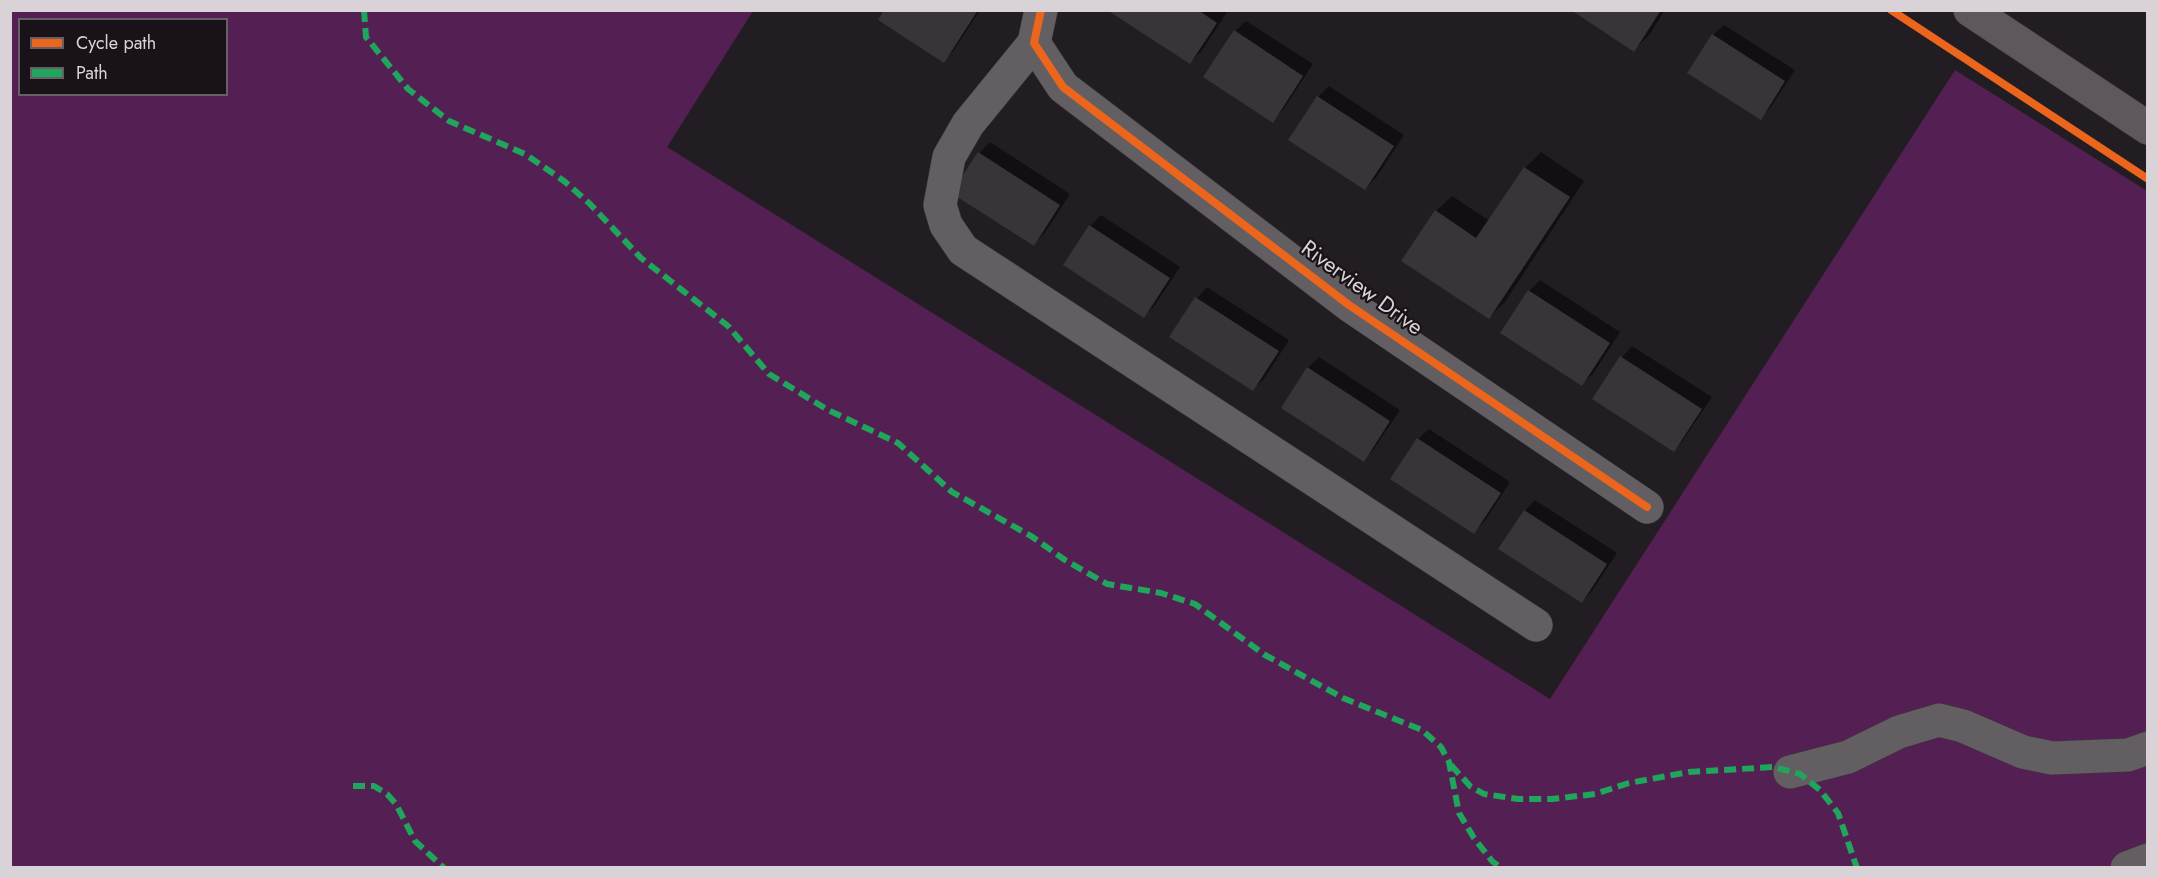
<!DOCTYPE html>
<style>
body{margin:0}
#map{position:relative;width:2158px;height:878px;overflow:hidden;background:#221d22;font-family:Jost,sans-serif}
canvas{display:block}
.frame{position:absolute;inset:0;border:12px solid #d9d3d8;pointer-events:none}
.legend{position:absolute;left:18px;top:18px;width:210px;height:78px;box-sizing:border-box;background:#1a1219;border:2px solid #665f65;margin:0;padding:8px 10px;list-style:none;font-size:18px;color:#d9d3d8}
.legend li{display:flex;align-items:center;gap:12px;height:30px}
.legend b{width:30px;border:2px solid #665f65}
</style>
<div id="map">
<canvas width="2158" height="878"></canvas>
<div class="frame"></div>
<ul class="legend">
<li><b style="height:8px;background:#eb651d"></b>Cycle path</li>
<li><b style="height:8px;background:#20a55d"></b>Path</li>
</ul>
</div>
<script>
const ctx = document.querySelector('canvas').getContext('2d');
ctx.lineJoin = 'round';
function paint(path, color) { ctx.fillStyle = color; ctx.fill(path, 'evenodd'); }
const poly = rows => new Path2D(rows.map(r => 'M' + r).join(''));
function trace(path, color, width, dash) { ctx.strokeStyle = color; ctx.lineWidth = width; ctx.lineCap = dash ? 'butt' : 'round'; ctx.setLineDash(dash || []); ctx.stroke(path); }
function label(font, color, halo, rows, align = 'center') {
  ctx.font = font + ' Jost,sans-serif'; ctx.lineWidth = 4.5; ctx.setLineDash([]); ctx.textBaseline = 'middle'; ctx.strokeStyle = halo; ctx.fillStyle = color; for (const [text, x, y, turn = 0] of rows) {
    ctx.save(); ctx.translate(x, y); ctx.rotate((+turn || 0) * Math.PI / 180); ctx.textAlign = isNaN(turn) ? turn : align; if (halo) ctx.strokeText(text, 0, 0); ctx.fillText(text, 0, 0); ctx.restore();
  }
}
paint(poly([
 [10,11,753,11,667,147,1550,699,1955,70,2147,191,2147,867,11,867],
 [20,20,226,20,226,94,20,94]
]), '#542053');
paint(poly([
 [886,10,980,10,954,50,943,61],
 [1110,10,1225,10,1227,12,1201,52,1190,62],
 [1574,10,1665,10,1650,34,1634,50],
 [1246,21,1313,64,1283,110,1272,121,1235,31],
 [1724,25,1795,70,1771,107,1760,118,1713,35],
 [1329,86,1404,135,1376,178,1365,188,1318,97],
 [990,142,1070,194,1044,234,1034,244,979,153],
 [1541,152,1584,181,1505,302,1489,317,1436,211,1452,196,1490,221,1525,168],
 [1101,215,1180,267,1155,305,1144,316,1090,226],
 [1540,280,1620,332,1593,374,1582,384,1502,333,1529,291],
 [1207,287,1289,340,1264,379,1253,389,1171,336,1197,298],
 [1632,346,1712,397,1684,439,1674,450,1594,399,1622,357],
 [1319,357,1400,410,1374,449,1363,460,1308,368],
 [1429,429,1510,482,1485,521,1474,532,1418,439],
 [1535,500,1617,553,1592,591,1582,602,1525,511]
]), '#0007');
paint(poly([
 [884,10,978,10,944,63,878,20],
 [1107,10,1198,10,1217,23,1190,64],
 [1571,10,1661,10,1634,52],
 [1234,30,1303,76,1273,123,1203,77],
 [1712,34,1785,81,1761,120,1687,73],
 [1317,96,1394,146,1365,190,1288,140],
 [978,152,1060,205,1034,246,951,193],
 [1524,167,1570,197,1489,319,1401,261,1435,210,1476,238],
 [1089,225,1170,278,1144,318,1063,265],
 [1528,290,1610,343,1582,386,1500,333],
 [1195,297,1279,351,1253,391,1169,337],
 [1620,356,1702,409,1674,452,1592,399],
 [1307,367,1390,421,1364,462,1281,408],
 [1417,438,1501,493,1474,534,1390,479],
 [1524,510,1607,564,1582,603,1498,549]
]), '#383438');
const minor = poly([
 [1041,10,1034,43,1063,87,1349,305,1647,507],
 [1034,43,968,124,949,157,940,205,946,225,963,250,1536,625],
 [1790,772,1848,757,1899,732,1939,720,1963,726,2023,752,2052,758,2128,755,2148,748],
 [2127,868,2148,860]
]);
const major = poly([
 [1970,10,2148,128]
]);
trace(minor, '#3c383c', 34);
trace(major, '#3c383c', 34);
trace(minor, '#625e61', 33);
trace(major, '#5e575e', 33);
trace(poly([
 [364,10,366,37,408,89,449,121,525,154,564,181,589,203,641,258,728,326,769,374,828,410,898,443,952,492,1031,536,1065,560,1107,584,1161,593,1195,604,1265,655,1343,698,1422,730,1441,747,1449,762,1459,813,1474,838,1492,861,1501,868],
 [1451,765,1470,786,1484,794,1518,799,1552,799,1595,794,1629,783,1689,772,1774,767,1800,774,1820,790,1838,813,1857,868],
 [353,786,374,786,387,794,396,804,415,841,444,868]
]), '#20a55d', 6, [12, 6]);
trace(poly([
 [1041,10,1034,43,1063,87,1349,305,1647,507],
 [1891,10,2148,179]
]), '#eb651d', 8);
label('22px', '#d9d3d8', '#1a1219', [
 ["Riverview Drive",1361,289,36]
]);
</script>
